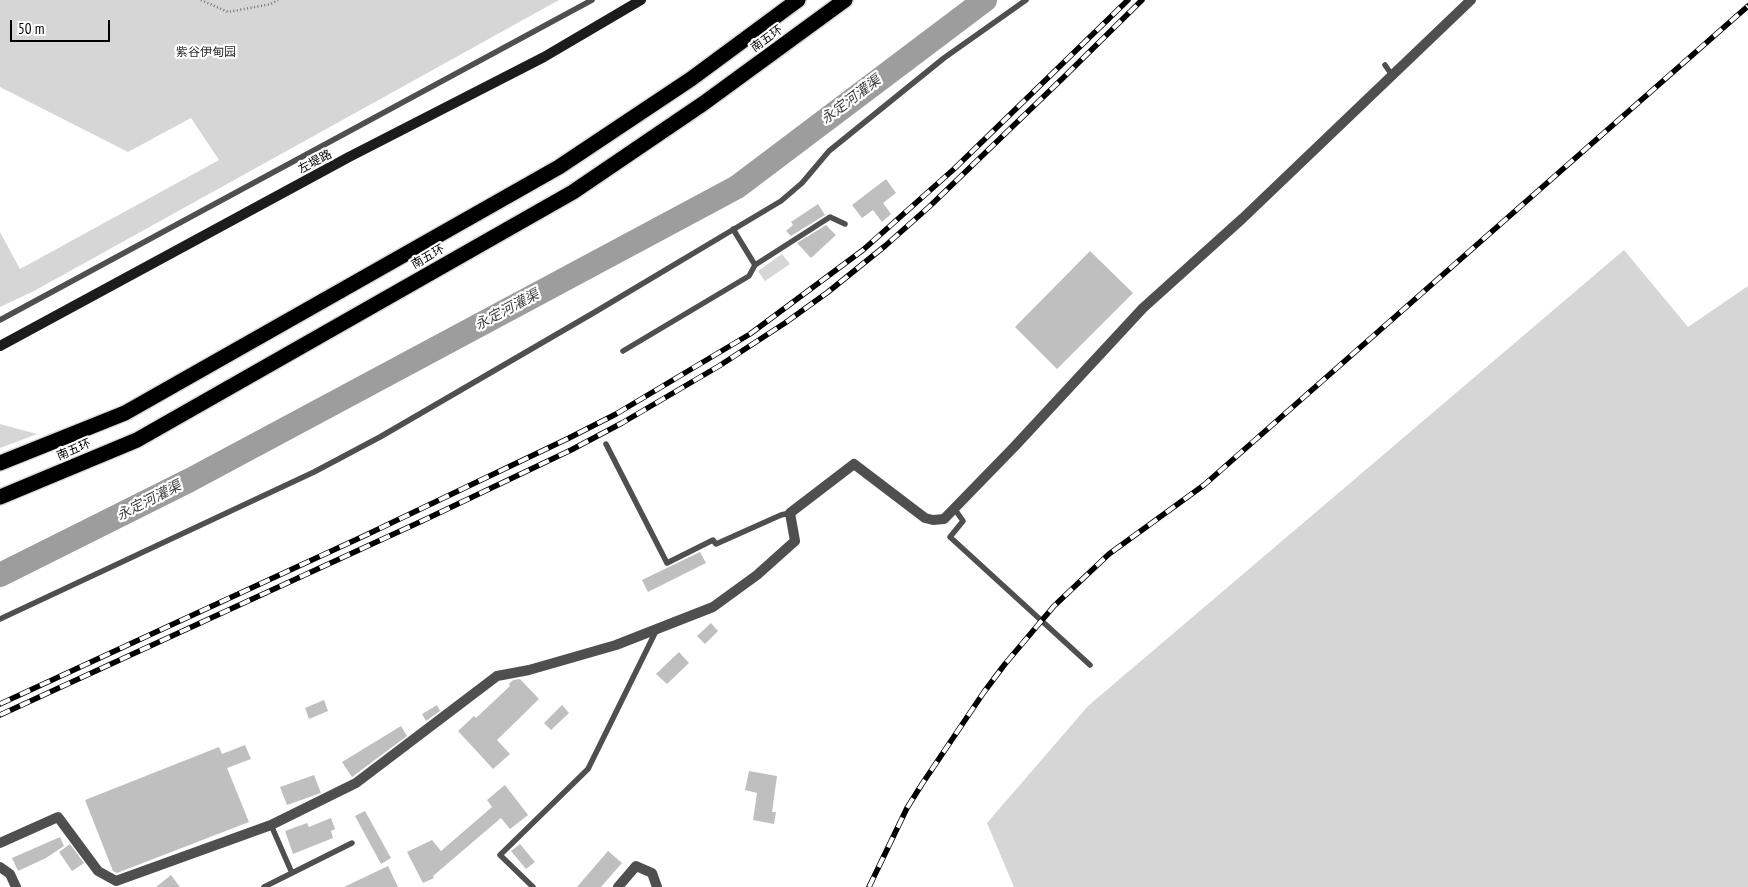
<!DOCTYPE html>
<meta charset="utf-8">
<style>
body{margin:0}
#map{position:relative;width:1748px;height:887px;overflow:hidden;background:#fff;font-family:"PT Sans Narrow",sans-serif}
canvas{display:block}
.scale{position:absolute;left:10px;top:20px;width:100px;height:22px;box-sizing:border-box;border:2px solid #000;border-top:0;padding-left:6px;font-size:15px;line-height:18px;white-space:nowrap;color:#000;-webkit-text-stroke:4px #fff;paint-order:stroke}
</style>
<div id="map">
<canvas width="1748" height="887"></canvas>
<div class="scale">50 m</div>
</div>
<script>
const ctx = document.querySelector('canvas').getContext('2d');
ctx.lineJoin = 'round';
function paint(path, color) { ctx.fillStyle = color; ctx.fill(path, 'evenodd'); }
const poly = rows => new Path2D(rows.map(r => 'M' + r).join(''));
function trace(path, color, width, dash) { ctx.strokeStyle = color; ctx.lineWidth = width; ctx.lineCap = dash ? 'butt' : 'round'; ctx.setLineDash(dash || []); ctx.stroke(path); }
function label(font, color, halo, rows, align = 'center') {
  ctx.font = font + ' "PT Sans Narrow","Noto Sans SC",sans-serif'; ctx.lineWidth = 4.5; ctx.setLineDash([]); ctx.textBaseline = 'middle'; ctx.strokeStyle = halo; ctx.fillStyle = color; for (const [text, x, y, turn = 0] of rows) {
    ctx.save(); ctx.translate(x, y); ctx.rotate((+turn || 0) * Math.PI / 180); ctx.textAlign = isNaN(turn) ? turn : align; if (halo) ctx.strokeText(text, 0, 0); ctx.fillText(text, 0, 0); ctx.restore();
  }
}
paint(poly([
 [0,0,559,0,34,291,0,307,0,232,20,269,219,160,191,118,128,152,0,87],
 [1624,250,1688,327,1748,286,1748,887,1014,887,987,823,1088,706],
 [782,254,790,264,765,281,758,271],
 [0,424,37,434,0,448]
]), '#d6d6d6');
trace(poly([
 [0,575,190,480,737,187,985,0]
]), '#9d9d9d', 24);
paint(poly([
 [886,179,896,193,883,203,891,214,882,222,873,210,862,218,852,205],
 [818,204,825,215,791,236,786,231,793,225,791,222],
 [826,225,836,235,811,258,797,243],
 [1090,251,1133,293,1057,369,1015,327],
 [700,552,706,563,648,592,642,580],
 [711,623,718,631,705,644,697,636],
 [679,652,689,663,667,684,656,674],
 [520,679,539,699,497,740,510,754,493,769,458,731,474,716,476,718,510,686,509,684,513,680],
 [324,700,328,711,309,719,305,708],
 [437,705,440,711,426,721,422,714],
 [562,705,569,713,551,730,544,723],
 [401,726,407,736,352,777,342,762],
 [245,745,251,759,227,768,249,822,117,873,113,871,85,800,219,747,222,754],
 [749,771,777,776,772,812,776,812,774,824,753,820,757,793,745,790],
 [314,775,321,793,287,805,280,787],
 [505,785,528,815,510,829,501,818,433,876,434,878,423,883,407,852,432,840,441,851,492,807,487,800],
 [365,811,391,858,381,864,355,816],
 [331,818,335,829,331,831,333,838,293,854,285,831,307,823,309,827],
 [60,837,64,846,46,858,18,871,12,858],
 [70,844,84,863,72,871,59,852],
 [520,844,535,862,526,869,511,851],
 [608,851,622,863,601,887,577,887],
 [388,866,398,887,344,887],
 [171,875,180,887,156,887]
]), '#bfbfbf');
const highway = poly([
 [0,463,125,413,559,167,691,79,798,0],
 [0,497,137,440,573,192,704,103,845,0]
]);
trace(highway, '#dbdbdb', 18);
trace(poly([
 [201,0,228,12,271,4,278,0]
]), '#717171', 2.5, [1, 2.5]);
trace(poly([
 [1385,65,1392,75],
 [733,229,755,265],
 [0,320,592,0],
 [623,351,749,276,755,265,830,217,845,224],
 [606,444,667,563,713,540,716,544,781,515,790,513],
 [954,508,963,521,950,537,1090,665],
 [0,619,314,472,380,437,595,312,781,201,802,183,829,151,944,58,1026,0],
 [271,825,292,873],
 [264,887,352,843],
 [533,887,500,855,588,769,656,631]
]), '#4f4f4f', 5.5);
trace(poly([
 [0,843,58,817,98,871,116,881,271,825,356,783,497,676,529,670,616,645,713,607,757,575,795,541,790,513,854,464,925,518,933,520,944,519,1015,446,1143,308,1243,218,1471,0],
 [0,867,10,874,16,887],
 [618,887,636,866,652,873,657,887]
]), '#4f4f4f', 10);
trace(poly([
 [0,346,349,157,544,57,641,0]
]), '#1c1c1c', 10);
trace(highway, '#000', 15);
const rail = poly([
 [0,704,366,535,569,438,616,414,750,334,863,250,954,169,1128,0],
 [0,715,422,521,571,450,622,423,719,366,785,323,828,292,885,246,930,206,1065,76,1142,0],
 [869,887,907,808,922,784,984,692,1005,664,1054,606,1109,554,1204,485,1748,6]
]);
trace(rail, '#000', 5.5);
trace(rail, '#fff', 4, [11]);
label('12px', '#000', '#fff', [
 ["南五环",767,39,-36],
 ["左堤路",315,162,-28],
 ["南五环",428,257,-30],
 ["南五环",74,450,-23]
]);
label('12px', '#2d2d2d', '#fff', [
 ["紫谷伊甸园",206,53]
]);
label('italic 14px', '#3e3e3e', '#fff', [
 ["永定河灌渠",851,100,-37],
 ["永定河灌渠",507,310,-28],
 ["永定河灌渠",149,501,-27]
]);
</script>
